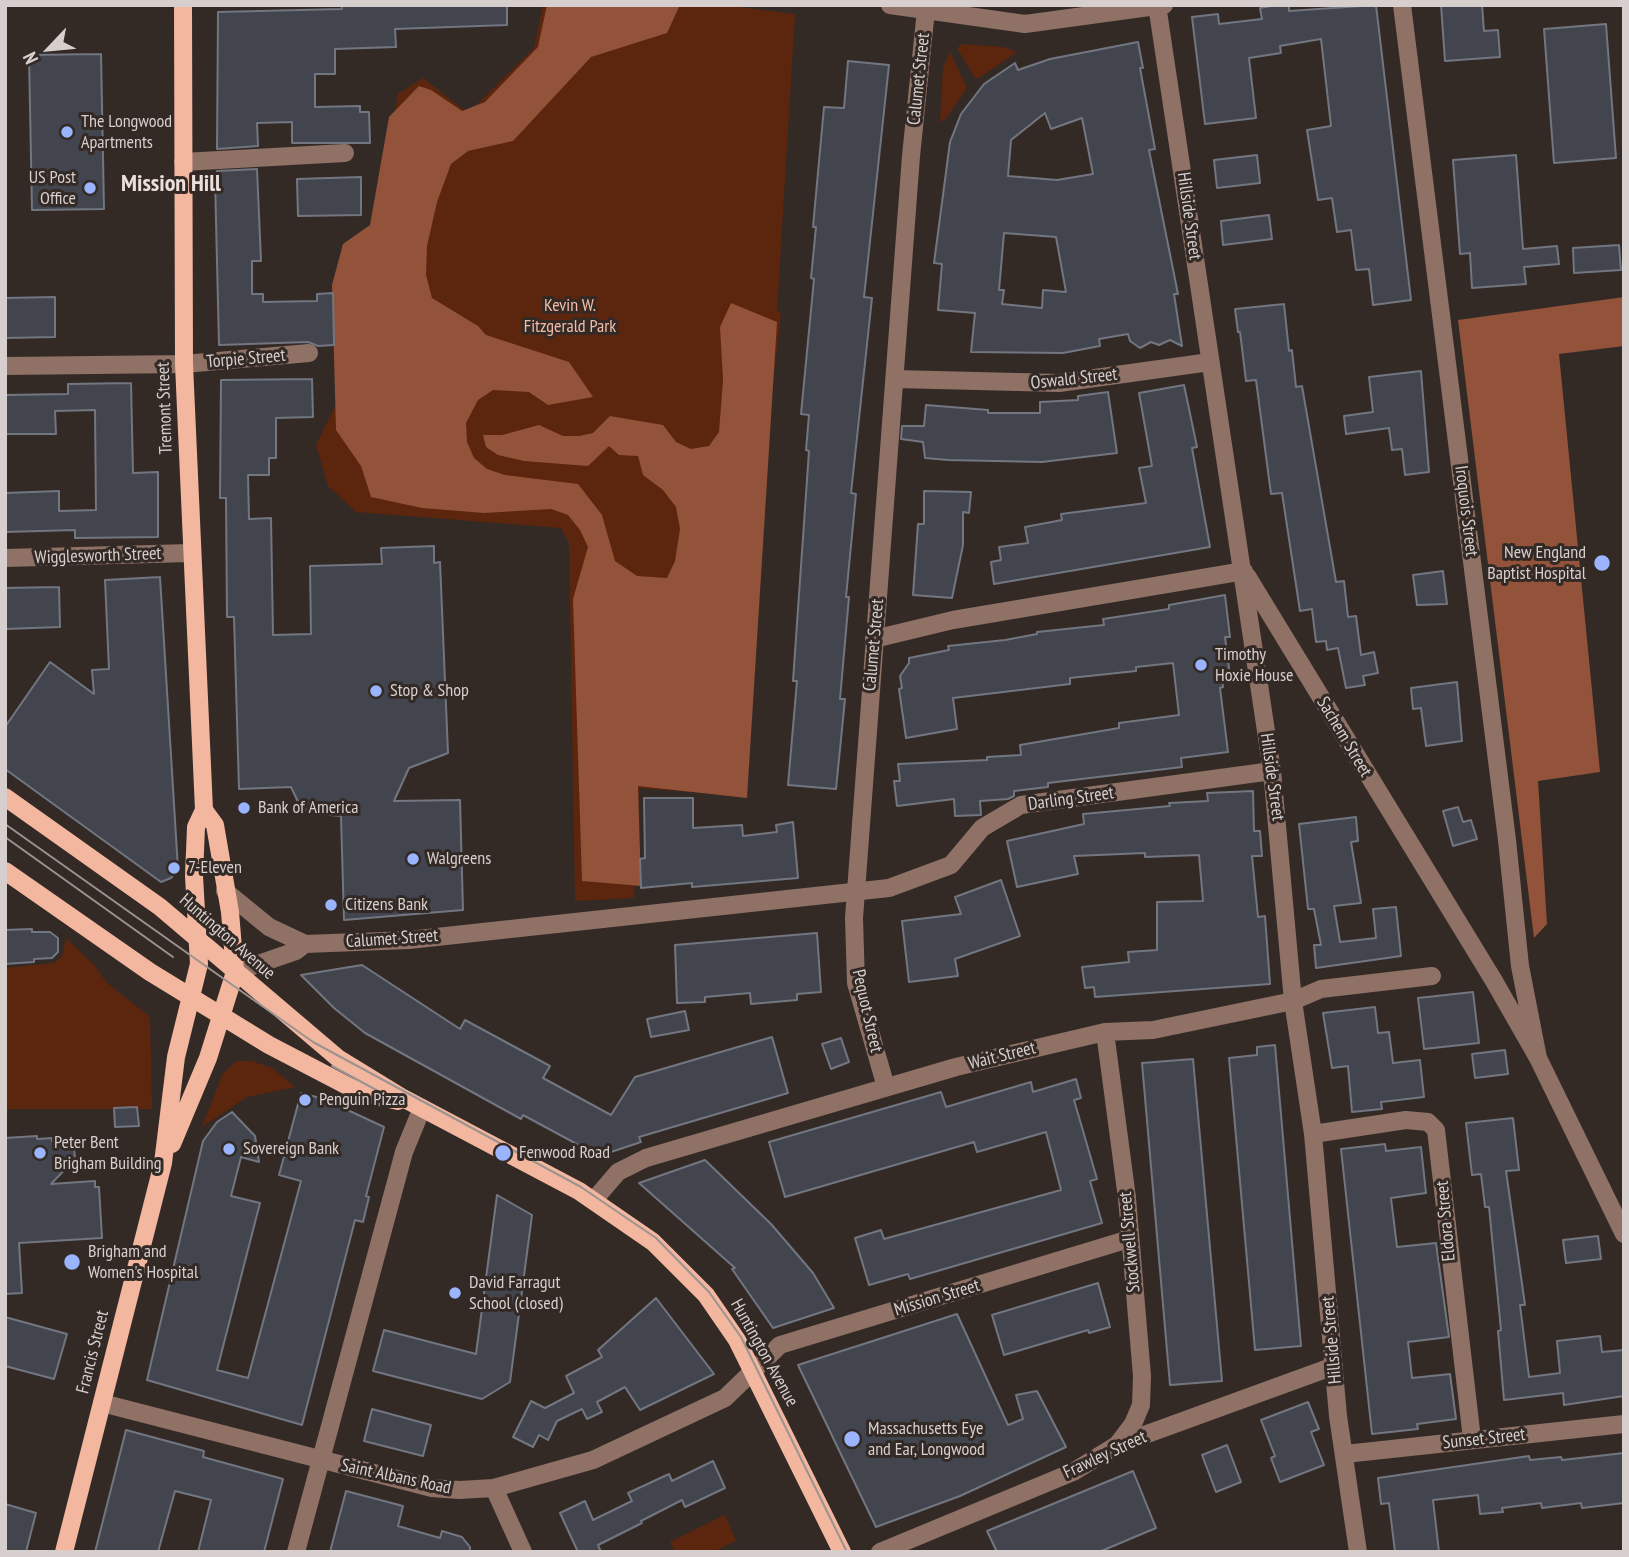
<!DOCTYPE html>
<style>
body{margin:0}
#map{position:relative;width:1629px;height:1557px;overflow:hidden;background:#332a26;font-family:"PT Sans Narrow",sans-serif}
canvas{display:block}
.frame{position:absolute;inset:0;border:7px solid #d6cfcd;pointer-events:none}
.north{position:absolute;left:14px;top:14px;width:70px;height:70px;-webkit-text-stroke:5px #332a26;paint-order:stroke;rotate:244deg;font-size:19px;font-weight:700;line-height:28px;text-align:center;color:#d6cfcd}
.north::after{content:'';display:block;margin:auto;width:24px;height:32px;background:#d6cfcd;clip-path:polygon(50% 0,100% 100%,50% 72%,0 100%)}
</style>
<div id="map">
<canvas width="1629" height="1557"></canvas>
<div class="frame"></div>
<div class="north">N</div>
</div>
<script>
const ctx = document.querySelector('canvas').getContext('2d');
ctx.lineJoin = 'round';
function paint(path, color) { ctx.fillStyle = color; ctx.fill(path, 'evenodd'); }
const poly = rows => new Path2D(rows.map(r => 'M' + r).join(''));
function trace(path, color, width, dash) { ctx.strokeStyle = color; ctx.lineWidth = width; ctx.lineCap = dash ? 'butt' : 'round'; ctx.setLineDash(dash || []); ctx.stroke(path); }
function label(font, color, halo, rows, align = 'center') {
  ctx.font = font + ' "PT Sans Narrow",sans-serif'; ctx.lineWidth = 6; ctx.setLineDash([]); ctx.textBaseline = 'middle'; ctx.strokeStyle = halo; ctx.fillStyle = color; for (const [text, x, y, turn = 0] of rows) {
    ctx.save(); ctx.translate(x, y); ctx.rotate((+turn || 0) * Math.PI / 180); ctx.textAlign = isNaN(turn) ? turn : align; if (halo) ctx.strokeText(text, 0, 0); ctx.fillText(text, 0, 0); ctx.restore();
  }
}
paint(poly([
 [543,5,723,5,795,14,777,311,781,313,771,401,745,796,639,788,634,898,575,901,569,543,561,528,356,512,328,486,316,445,360,355,369,266,398,94,423,78,468,113,534,48],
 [962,44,1003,47,1017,52,979,78,975,78,957,48],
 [950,52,967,88,944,121,940,121,943,67],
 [66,938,95,966,106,982,150,1017,152,1109,5,1109,5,968,54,963,62,956],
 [237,1061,252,1061,272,1068,295,1087,247,1097,202,1127,223,1073],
 [725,1515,736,1541,713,1552,675,1552,670,1542]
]), '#5c250e');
paint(poly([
 [547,5,679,7,667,33,591,57,513,141,468,151,451,164,437,202,427,246,426,275,432,298,478,326,486,335,569,362,593,397,548,405,529,392,493,390,478,400,466,423,467,442,474,458,487,469,505,475,578,484,602,515,615,561,637,576,667,578,675,561,680,529,676,507,663,490,643,475,638,456,619,455,609,446,588,466,524,461,498,455,486,447,483,435,502,435,539,425,563,436,579,436,593,433,610,416,663,425,676,442,691,449,709,446,719,432,723,380,720,327,731,303,777,322,747,798,638,786,641,886,582,881,573,599,588,547,580,530,568,515,551,509,484,513,422,508,371,497,361,466,336,430,332,285,343,244,370,225,389,117,419,86,431,90,462,111,485,102,538,47],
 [1624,297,1624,346,1559,354,1600,772,1538,781,1547,924,1534,938,1458,320]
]), '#92533a');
const building = poly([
 [341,5,507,5,507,25,395,29,396,47,335,49,335,74,315,74,315,107,360,106,360,112,369,112,370,143,292,143,292,122,257,123,258,146,217,149,218,12,342,9,341,5],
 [1277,5,1289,5,1289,11,1376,5,1411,300,1373,305,1369,269,1356,270,1351,230,1337,232,1332,198,1318,200,1307,130,1331,126,1321,39,1280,46,1281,53,1249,58,1256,118,1205,124,1192,17,1218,14,1219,24,1262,19,1260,8,1277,5],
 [1441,5,1482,5,1484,31,1498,30,1500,57,1445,61,1441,5],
 [1606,24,1616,158,1554,163,1544,29,1606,24],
 [1138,42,1143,68,1140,68,1155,149,1149,150,1178,294,1174,294,1182,346,1170,340,1159,345,1151,342,1140,348,1130,341,1128,334,1099,339,1100,346,1063,353,971,352,975,313,938,310,942,264,934,263,950,142,961,114,984,84,1015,63,1018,70,1050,59,1138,42],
 [1045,113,1051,129,1082,118,1093,174,1057,180,1008,176,1011,140,1045,113],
 [1004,233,1056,237,1066,292,1043,290,1042,308,1002,304,1004,290,999,290,1004,233],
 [101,54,104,209,32,210,29,55,101,54],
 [848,61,889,65,864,297,872,298,851,493,856,494,846,597,849,597,840,699,845,699,836,789,788,785,797,681,793,681,809,451,806,450,809,415,801,414,814,279,811,278,816,227,813,227,824,107,844,108,848,61],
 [1257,155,1260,183,1217,188,1214,160,1257,155],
 [1516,155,1523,249,1557,246,1559,264,1524,267,1526,284,1472,288,1470,253,1460,254,1453,160,1516,155],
 [257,169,261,261,252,261,252,294,263,294,263,302,317,301,317,294,333,293,334,345,318,346,308,342,219,345,215,179,217,171,257,169],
 [361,177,361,215,298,216,297,179,361,177],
 [1269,215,1272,239,1223,245,1221,221,1269,215],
 [1619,245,1621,270,1574,273,1573,248,1619,245],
 [55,297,55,337,5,338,5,298,55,297],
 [1284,304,1289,351,1292,350,1296,387,1302,386,1336,582,1344,581,1348,617,1356,616,1361,655,1374,652,1378,673,1363,676,1365,685,1346,688,1338,648,1327,650,1326,641,1316,642,1312,609,1300,611,1282,493,1271,494,1256,380,1246,381,1240,332,1238,332,1235,309,1284,304],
 [1421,371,1429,472,1405,475,1402,449,1392,450,1389,428,1346,434,1344,416,1373,412,1369,377,1421,371],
 [312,379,313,417,276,418,276,458,269,458,269,475,248,475,249,519,271,518,273,635,311,634,310,566,382,564,381,548,434,546,434,563,440,562,448,753,409,768,394,801,460,800,463,910,344,920,341,816,309,813,299,804,291,787,239,789,234,617,227,617,226,498,220,498,221,380,312,379],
 [131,383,133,473,158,472,158,537,75,538,75,530,5,532,5,493,59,491,59,511,96,510,95,410,55,411,56,434,5,434,5,395,68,394,68,384,131,383],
 [1184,385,1197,447,1192,448,1210,547,994,584,991,562,1001,560,999,547,1028,543,1025,527,1062,520,1061,514,1146,503,1139,468,1152,466,1139,393,1184,385],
 [1108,392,1117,453,1042,462,948,460,925,458,923,442,901,439,902,426,924,426,926,405,988,410,988,413,1040,413,1040,402,1078,400,1078,396,1108,392],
 [924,491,971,492,969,513,963,512,963,545,952,598,913,595,918,524,924,524,924,491],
 [1443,571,1447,604,1417,605,1413,575,1443,571],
 [160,577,178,869,171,878,161,882,5,769,5,727,50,662,94,694,92,670,109,669,105,580,160,577],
 [59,587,60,627,5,629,5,588,59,587],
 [1225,595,1230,637,1225,637,1230,676,1222,677,1223,687,1220,688,1228,752,1181,758,1182,767,1048,783,1048,787,1014,791,1014,796,1008,799,980,801,981,815,955,816,954,799,897,806,894,781,900,781,898,764,987,760,987,757,1021,755,1020,745,1119,728,1119,723,1179,715,1173,663,1136,667,1136,671,1070,678,1070,684,953,698,957,729,906,738,899,689,902,688,900,676,909,663,909,658,949,650,948,646,1005,640,1037,634,1037,632,1104,625,1103,619,1169,609,1169,605,1225,595],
 [1457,682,1462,741,1426,746,1421,708,1413,709,1411,688,1457,682],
 [1253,791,1254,831,1260,831,1262,856,1252,856,1258,917,1265,916,1270,984,1095,997,1094,987,1085,988,1082,967,1129,962,1128,952,1157,950,1157,902,1203,901,1199,855,1145,857,1145,853,1074,856,1078,874,1017,887,1007,841,1084,824,1083,814,1170,806,1169,803,1208,801,1207,793,1253,791],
 [644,798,693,798,693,828,742,825,743,836,777,832,776,825,793,822,798,878,692,887,692,883,641,888,640,859,645,858,644,798],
 [1458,807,1463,822,1471,820,1477,839,1453,846,1443,811,1458,807],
 [1356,817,1358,841,1351,842,1361,903,1334,906,1340,942,1376,938,1373,909,1396,907,1401,956,1316,968,1314,945,1321,945,1314,909,1308,909,1299,824,1356,817],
 [1001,880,1020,936,955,959,958,976,909,982,902,921,961,914,955,897,1001,880],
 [32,929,32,932,50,932,58,938,58,952,52,958,34,959,34,962,5,964,5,930,32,929],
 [817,933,821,992,797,994,797,1000,751,1004,750,993,705,997,705,1002,677,1003,675,945,817,933],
 [362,965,460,1029,465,1020,550,1066,543,1078,611,1115,635,1077,772,1037,788,1093,639,1137,641,1142,599,1156,523,1115,521,1119,365,1033,334,1008,301,975,362,965],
 [1473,992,1479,1043,1424,1049,1418,998,1473,992],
 [1375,1007,1378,1033,1389,1032,1393,1063,1420,1060,1424,1097,1381,1102,1382,1109,1352,1112,1348,1066,1332,1068,1323,1013,1375,1007],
 [685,1011,689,1030,651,1037,647,1019,685,1011],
 [841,1038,849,1062,831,1069,822,1044,841,1038],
 [1275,1045,1301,1346,1255,1350,1229,1058,1257,1055,1257,1047,1275,1045],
 [1505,1050,1508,1074,1475,1078,1472,1054,1505,1050],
 [1193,1059,1222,1381,1170,1385,1142,1063,1193,1059],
 [1076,1079,1081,1098,1074,1100,1097,1179,1090,1181,1102,1223,910,1279,908,1274,869,1285,855,1238,881,1230,884,1239,1061,1190,1046,1132,977,1152,974,1142,785,1197,769,1142,941,1092,946,1107,1031,1082,1033,1092,1076,1079],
 [301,1093,324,1099,384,1127,366,1196,369,1197,363,1222,355,1220,302,1425,147,1380,203,1141,217,1122,232,1112,255,1136,259,1162,241,1157,231,1196,260,1203,217,1370,248,1378,301,1181,279,1175,301,1093],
 [137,1107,139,1126,115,1127,114,1108,137,1107],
 [1513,1118,1519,1170,1506,1171,1525,1305,1520,1305,1529,1377,1560,1373,1557,1341,1600,1336,1602,1352,1624,1350,1624,1396,1564,1405,1563,1393,1504,1400,1498,1331,1501,1330,1489,1207,1485,1207,1481,1174,1472,1175,1466,1123,1513,1118],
 [37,1136,37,1139,52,1138,52,1141,68,1139,74,1146,75,1159,51,1184,95,1181,95,1187,99,1187,102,1238,19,1243,22,1293,5,1294,5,1138,37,1136],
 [1385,1144,1386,1151,1421,1147,1426,1193,1391,1198,1397,1247,1436,1243,1449,1337,1408,1342,1412,1378,1450,1374,1456,1419,1417,1424,1418,1429,1372,1434,1341,1149,1385,1144],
 [705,1160,771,1224,813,1273,834,1308,773,1328,732,1269,735,1268,639,1183,705,1160],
 [497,1195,532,1215,510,1382,482,1399,373,1371,384,1330,476,1354,497,1195],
 [1598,1236,1601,1259,1566,1263,1563,1240,1598,1236],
 [1098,1283,1110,1327,1089,1333,1088,1330,1004,1355,992,1315,1098,1283],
 [656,1298,714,1374,640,1410,625,1387,597,1402,602,1412,587,1419,582,1409,557,1421,548,1440,539,1435,533,1447,513,1437,531,1401,545,1408,574,1393,566,1376,602,1357,598,1350,656,1298],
 [957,1314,1008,1425,1023,1419,1016,1395,1037,1391,1066,1447,960,1496,876,1527,798,1365,957,1314],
 [5,1317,67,1334,54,1379,5,1366,5,1317],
 [1308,1402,1319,1429,1311,1432,1324,1465,1280,1482,1271,1458,1275,1456,1261,1420,1308,1402],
 [372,1409,431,1425,423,1456,364,1441,372,1409],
 [126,1430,204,1451,203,1457,283,1479,264,1552,198,1552,211,1500,175,1491,158,1552,95,1552,126,1430],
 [1227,1445,1241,1482,1216,1492,1202,1455,1227,1445],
 [1624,1453,1624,1503,1582,1508,1581,1503,1542,1508,1541,1503,1502,1508,1503,1512,1480,1514,1478,1495,1433,1500,1439,1552,1395,1552,1389,1503,1381,1504,1378,1478,1529,1456,1530,1460,1561,1457,1562,1460,1624,1453],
 [713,1461,725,1488,685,1507,682,1500,641,1521,642,1523,598,1545,601,1552,578,1552,560,1513,585,1501,593,1520,632,1501,628,1493,669,1474,672,1481,713,1461],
 [1133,1471,1156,1528,1099,1552,997,1552,987,1531,1133,1471],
 [346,1491,403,1506,398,1526,440,1538,442,1531,462,1537,470,1547,470,1552,330,1552,346,1491],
 [5,1504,36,1513,26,1552,5,1552,5,1504]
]);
paint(building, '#42454e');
trace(building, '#727680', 2);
trace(poly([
 [890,5,1025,24,1164,5],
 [1157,5,1272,771,1293,1001,1313,1134,1338,1416,1358,1552],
 [1402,5,1507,840,1520,966,1538,1058],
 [183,162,345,153],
 [5,366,184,364,309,353],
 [895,379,1059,383,1210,362],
 [5,558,190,553],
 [1247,576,1494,981,1538,1058,1624,1234],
 [874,639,953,620,1244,571],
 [225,891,269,927,305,944],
 [235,972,296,951,305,944,409,940,889,888,951,865,982,828,1021,805,1272,771],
 [1105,1032,1127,1198,1142,1376,1141,1405,1133,1424,1117,1445],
 [886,1087,856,983,854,918,911,156,926,10],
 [1313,1134,1406,1120,1428,1122,1436,1130,1472,1439],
 [594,1200,618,1172,646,1158,956,1067,1105,1032,1153,1030,1293,1001,1321,989,1432,976],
 [102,1403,432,1488,459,1490,494,1488,593,1460,725,1398,780,1345,1129,1239],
 [1345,1454,1624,1424],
 [494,1488,523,1552],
 [296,1552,404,1152,422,1108],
 [880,1552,1073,1472,1117,1445,1334,1366]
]), '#8f7166', 18);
trace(poly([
 [5,797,160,907,339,1059,401,1097,579,1191,653,1242,706,1295,737,1340,842,1552],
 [5,871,150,972,269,1045,361,1093,398,1101],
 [172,1144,208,1058,235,972,230,912,215,825,204,810],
 [64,1552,163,1163,176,1057,199,964,194,876,196,827,204,810,184,364,183,5]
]), '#f3b69f', 18);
trace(poly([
 [5,824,313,1042,581,1187,656,1238,709,1292,741,1337,847,1552],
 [5,837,173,957],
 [332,1066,393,1099]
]), '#9b9390', 2);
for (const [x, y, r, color] of [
 [67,132,7,"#9ab5fd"],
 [90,188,7,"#9ab5fd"],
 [1602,563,9,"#9ab5fd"],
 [1201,665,7,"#9ab5fd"],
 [376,691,7,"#9ab5fd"],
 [244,808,7,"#9ab5fd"],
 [413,859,7,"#9ab5fd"],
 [174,868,7,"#9ab5fd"],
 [331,905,7,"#9ab5fd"],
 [305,1100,7,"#9ab5fd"],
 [229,1149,7,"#9ab5fd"],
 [40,1153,7,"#9ab5fd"],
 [503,1153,9,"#9ab5fd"],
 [72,1262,9,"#9ab5fd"],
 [455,1293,7,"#9ab5fd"],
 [852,1439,9,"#9ab5fd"]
]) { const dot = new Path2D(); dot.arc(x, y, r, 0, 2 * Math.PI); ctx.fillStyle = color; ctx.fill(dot); trace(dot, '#332a26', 2.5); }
label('18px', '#d6cfcd', '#332a26', [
 ["Calumet Street",919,79,-84],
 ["Hillside Street",1189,216,82],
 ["Torpie Street",246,359,-5],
 ["Oswald Street",1074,379,-6],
 ["Tremont Street",165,408,-92],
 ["Iroquois Street",1466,511,83],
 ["Wigglesworth Street",98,556,-2],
 ["Calumet Street",874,645,-85],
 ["Sachem Street",1344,737,59],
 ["Hillside Street",1272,777,82],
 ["Darling Street",1071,799,-8],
 ["Huntington Avenue",227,937,41],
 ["Calumet Street",392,939,-4],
 ["Pequot Street",867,1011,77],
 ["Wait Street",1002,1056,-14],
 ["Eldora Street",1446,1221,-95],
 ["Stockwell Street",1130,1242,-95],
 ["Mission Street",937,1298,-17],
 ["Hillside Street",1332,1340,-95],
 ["Francis Street",93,1352,-76],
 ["Huntington Avenue",764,1353,61],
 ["Sunset Street",1484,1439,-6],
 ["Frawley Street",1105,1455,-25],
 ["Saint Albans Road",396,1477,12]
]);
label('18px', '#d6cfcd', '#332a26', [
 ["The Longwood",81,122],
 ["Apartments",81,143],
 ["US Post",76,178,"right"],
 ["Office",76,199,"right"],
 ["New England",1586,553,"right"],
 ["Baptist Hospital",1586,574,"right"],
 ["Timothy",1215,655],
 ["Hoxie House",1215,676],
 ["Stop & Shop",390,691],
 ["Bank of America",258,808],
 ["Walgreens",427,859],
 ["7-Eleven",188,868],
 ["Citizens Bank",345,905],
 ["Penguin Pizza",319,1100],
 ["Peter Bent",54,1143],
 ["Brigham Building",54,1164],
 ["Sovereign Bank",243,1149],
 ["Fenwood Road",519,1153],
 ["Brigham and",88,1252],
 ["Women's Hospital",88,1273],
 ["David Farragut",469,1283],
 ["School (closed)",469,1304],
 ["Massachusetts Eye",868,1429],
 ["and Ear, Longwood",868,1450]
], 'left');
label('18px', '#f4baa5', '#332a26', [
 ["Kevin W.",570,306],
 ["Fitzgerald Park",570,327]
]);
label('bold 24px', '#ecdfdb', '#332a26', [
 ["Mission Hill",171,184]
]);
</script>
